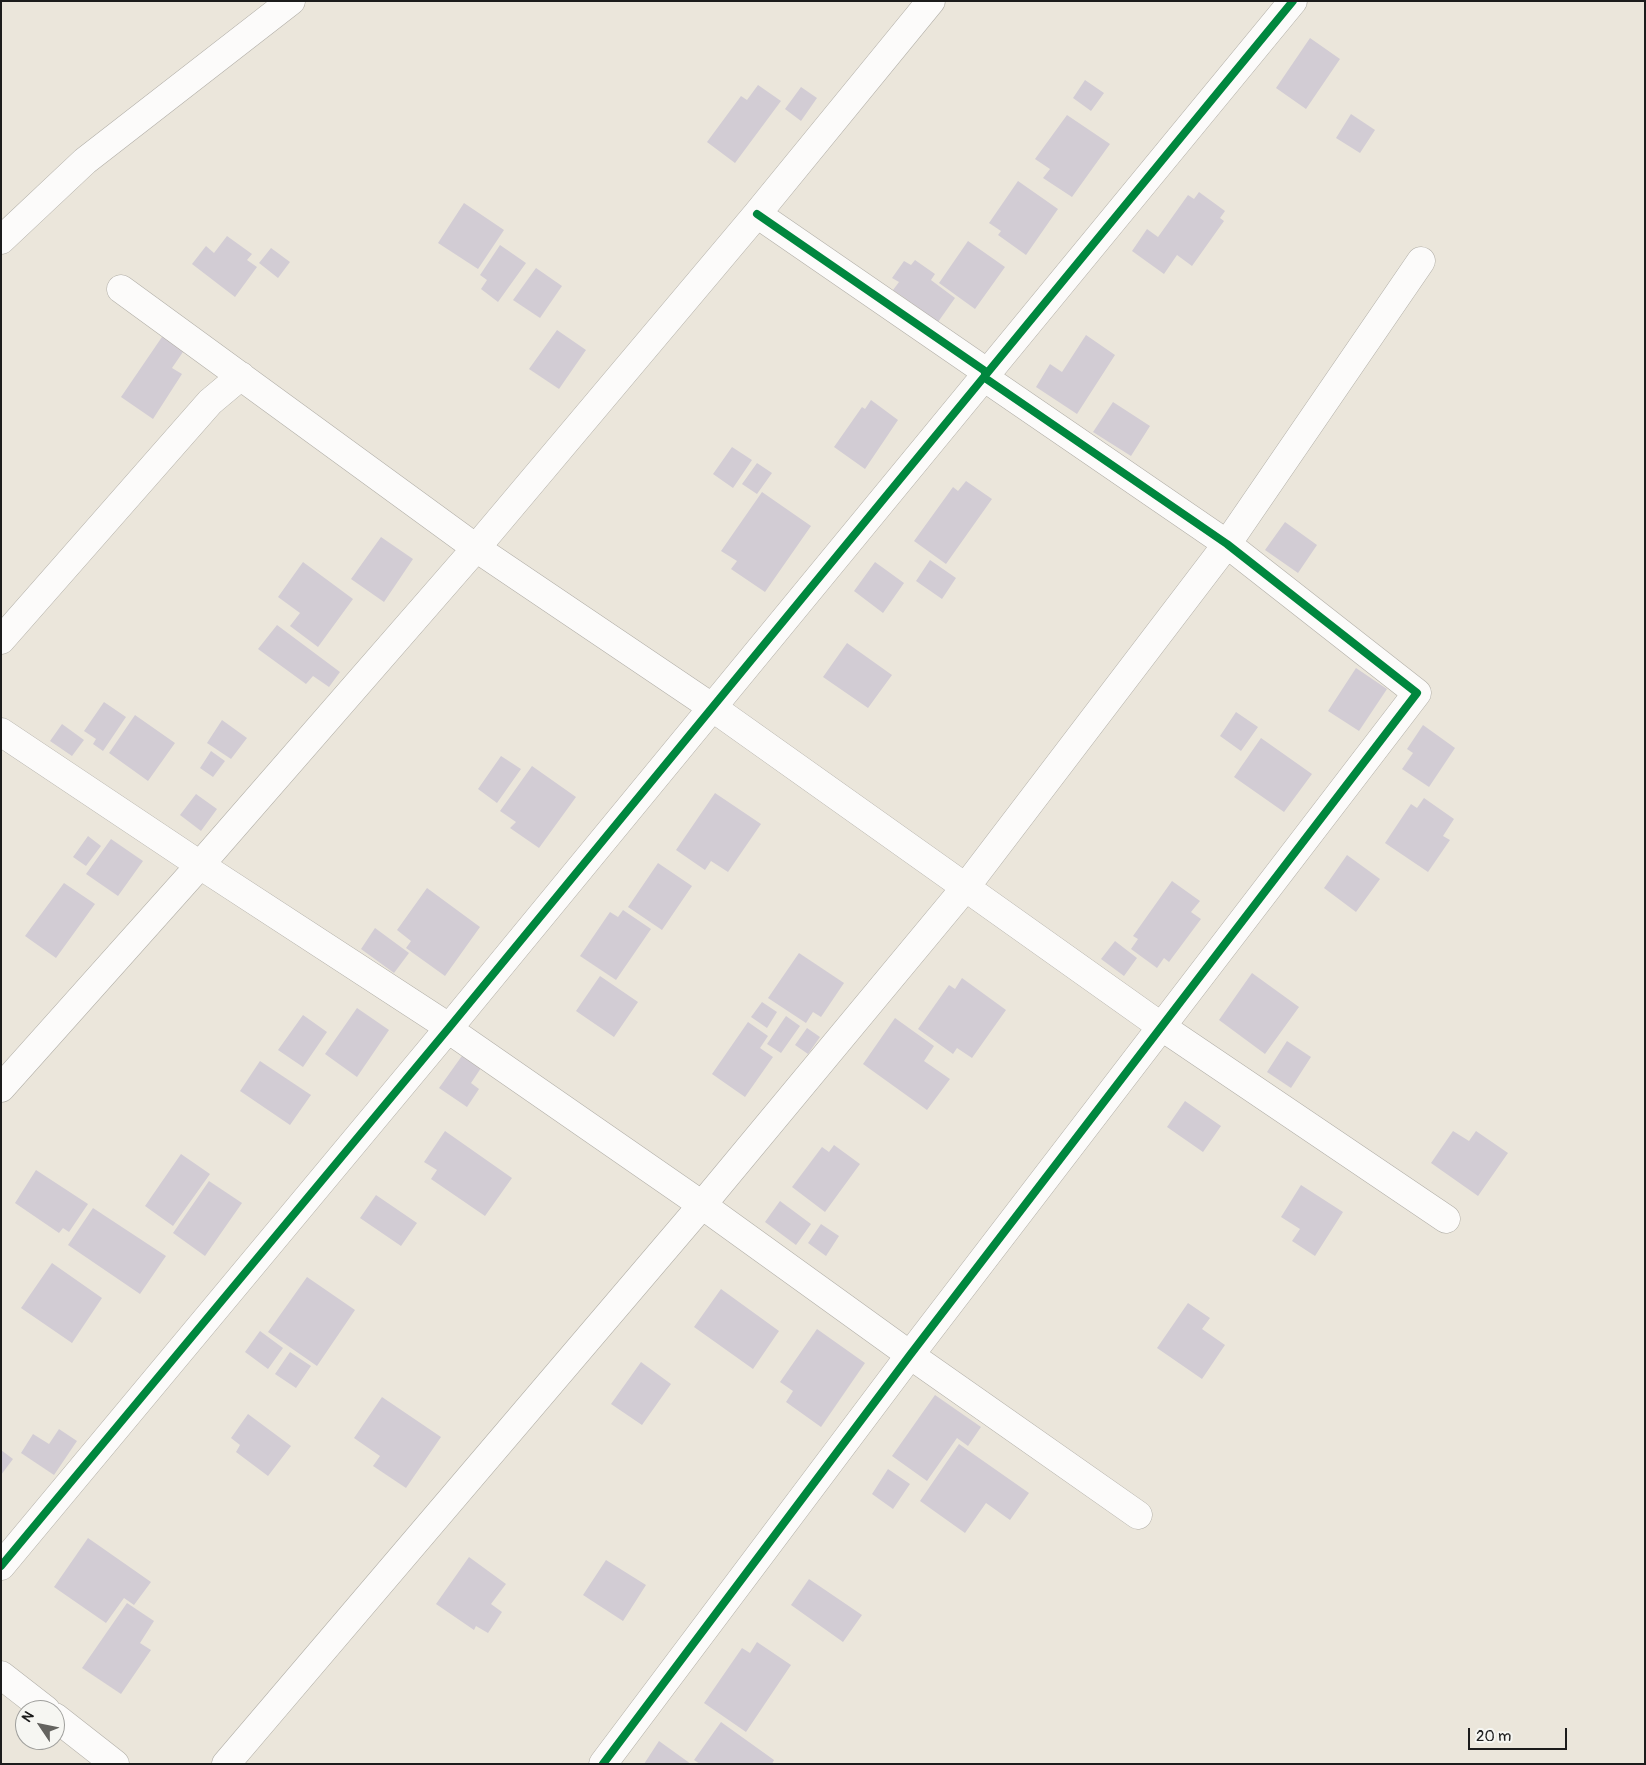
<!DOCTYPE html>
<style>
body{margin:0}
#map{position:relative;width:1646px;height:1765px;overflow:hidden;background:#ebe6db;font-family:Pangolin,sans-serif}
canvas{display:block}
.frame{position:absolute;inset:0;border:2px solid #1c1c1c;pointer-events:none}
.north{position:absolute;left:15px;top:1700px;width:50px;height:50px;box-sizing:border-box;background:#f6f6f2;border:1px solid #9f9f9c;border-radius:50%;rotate:304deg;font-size:14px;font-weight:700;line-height:20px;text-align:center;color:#1c1c1c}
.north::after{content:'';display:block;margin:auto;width:18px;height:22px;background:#64635f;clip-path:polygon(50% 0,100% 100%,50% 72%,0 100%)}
.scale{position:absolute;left:1468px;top:1728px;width:99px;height:22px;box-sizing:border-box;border:2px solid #1c1c1c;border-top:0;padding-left:6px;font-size:15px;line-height:18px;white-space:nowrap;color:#1c1c1c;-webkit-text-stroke:4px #f6f6f2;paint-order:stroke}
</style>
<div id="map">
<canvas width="1646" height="1765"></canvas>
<div class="frame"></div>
<div class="north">N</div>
<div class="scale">20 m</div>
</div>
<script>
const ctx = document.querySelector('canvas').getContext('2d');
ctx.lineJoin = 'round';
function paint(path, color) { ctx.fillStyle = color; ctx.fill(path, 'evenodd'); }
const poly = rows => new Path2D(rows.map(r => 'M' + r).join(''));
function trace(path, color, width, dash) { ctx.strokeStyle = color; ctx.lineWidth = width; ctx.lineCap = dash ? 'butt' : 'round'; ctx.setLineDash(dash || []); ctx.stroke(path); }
paint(poly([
 [1310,38,1340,59,1306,109,1276,88],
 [1085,80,1104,93,1091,111,1073,98],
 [758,85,781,101,735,163,707,142,741,96,747,100],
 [801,87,817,98,801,121,785,109],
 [1351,114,1375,130,1360,153,1336,138],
 [1067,115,1110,144,1072,197,1043,178,1050,169,1035,159],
 [1018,181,1058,209,1026,255,998,235,1001,231,989,223],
 [1199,192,1225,211,1220,218,1224,221,1192,266,1177,255,1164,274,1132,251,1147,229,1158,237,1188,195,1194,199],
 [464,203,504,230,478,269,438,243],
 [227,236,252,254,247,260,257,267,235,297,192,264,206,246,214,253],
 [968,241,1005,267,975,309,939,283],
 [500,245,526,263,498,302,481,289,487,280,480,275],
 [271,248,290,262,278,278,259,263],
 [915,260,935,274,931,280,955,298,938,322,893,290,899,282,892,278,904,261,911,265],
 [536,268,562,286,540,318,513,300],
 [557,330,586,350,559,389,529,369],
 [164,334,185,349,172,368,182,374,153,419,121,397],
 [1086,335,1115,355,1077,414,1036,387,1050,364,1062,372],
 [871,400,898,420,865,469,834,447,862,407,865,409],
 [1113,402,1150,426,1131,456,1093,432],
 [732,447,752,460,733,488,713,474],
 [757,463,772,473,757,494,742,484],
 [966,481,992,499,946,564,914,541,953,487,958,491],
 [762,492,811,526,765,592,731,569,737,561,721,551],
 [1285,522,1317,545,1298,573,1265,550],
 [381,537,413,559,384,602,351,579],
 [930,560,956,578,942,599,916,581],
 [303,562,353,599,318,647,290,626,300,613,278,597],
 [875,562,904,583,883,613,854,591],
 [277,625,340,672,329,687,313,676,306,684,258,649],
 [847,643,892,675,868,708,823,677],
 [1356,668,1387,689,1359,731,1328,711],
 [104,702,126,717,103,751,93,744,96,739,84,731],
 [1236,712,1258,727,1241,751,1220,736],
 [135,715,175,743,148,781,109,753],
 [222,720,247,738,231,759,207,743],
 [62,724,84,740,72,756,50,741],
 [1423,725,1455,748,1429,787,1402,769,1413,753,1407,749],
 [1261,738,1312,774,1284,812,1234,777],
 [211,751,225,761,213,777,200,768],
 [501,756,521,769,497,803,478,789],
 [532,766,576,797,539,848,510,828,516,822,500,811],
 [715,793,761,824,728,872,711,861,705,870,676,850],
 [196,794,217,809,201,831,180,815],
 [1424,798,1454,819,1443,836,1450,840,1428,872,1385,843,1411,804,1417,808],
 [88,836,101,846,86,866,73,857],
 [111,839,143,861,118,896,86,874],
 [1347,855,1380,879,1356,912,1324,888],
 [658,863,692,886,662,930,628,907],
 [1172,881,1200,901,1191,912,1201,919,1169,962,1164,958,1157,968,1131,949,1138,939,1133,936],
 [64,883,95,904,56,958,25,936],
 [427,888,480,927,445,976,406,948,411,941,397,930],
 [623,910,651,929,616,980,580,956,610,912,618,917],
 [375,928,409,953,394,973,361,949],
 [1115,941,1137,958,1124,976,1101,959],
 [799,953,844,983,821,1017,813,1012,806,1023,768,998],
 [1252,973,1299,1007,1265,1054,1219,1020],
 [600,976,638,1002,614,1037,576,1011],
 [962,978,1006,1010,972,1058,957,1048,953,1054,918,1029,949,985,955,989],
 [762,1002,777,1012,767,1028,751,1017],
 [357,1008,389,1030,357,1077,325,1054],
 [303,1015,327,1032,303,1067,278,1050],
 [786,1016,800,1026,781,1053,767,1044],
 [895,1018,934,1046,924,1061,950,1079,927,1110,863,1064],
 [748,1022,768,1036,760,1048,773,1057,745,1097,712,1074],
 [807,1028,820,1037,808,1054,795,1045],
 [1287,1041,1311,1057,1291,1088,1267,1072],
 [464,1053,483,1065,471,1083,479,1089,467,1107,439,1088],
 [260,1061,311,1095,290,1125,240,1091],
 [1185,1101,1221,1126,1203,1152,1167,1127],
 [445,1131,512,1178,485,1216,431,1179,437,1170,424,1162],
 [1453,1131,1469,1141,1476,1131,1508,1153,1478,1196,1431,1163],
 [834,1145,860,1164,825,1212,792,1187,822,1147,829,1152],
 [181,1154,210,1174,173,1226,145,1206],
 [36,1170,88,1204,69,1232,63,1228,59,1233,15,1203],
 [209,1181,242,1203,205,1256,173,1233],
 [1301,1185,1343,1212,1315,1256,1292,1241,1300,1229,1281,1217],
 [376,1195,417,1223,401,1246,360,1218],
 [780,1201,811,1224,796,1245,765,1222],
 [93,1208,166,1256,140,1294,68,1245],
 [821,1224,839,1236,826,1256,808,1243],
 [52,1263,102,1298,72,1343,21,1308],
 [307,1277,355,1310,317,1366,268,1332],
 [721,1289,779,1331,753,1369,694,1327],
 [1188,1303,1210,1318,1202,1329,1225,1345,1202,1379,1157,1348],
 [817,1329,865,1363,821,1427,786,1402,793,1391,780,1382],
 [260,1331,283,1348,268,1369,245,1352],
 [290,1352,311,1366,296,1388,275,1374],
 [641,1362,671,1384,642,1425,611,1404],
 [935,1395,981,1427,968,1446,957,1438,927,1481,892,1456],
 [382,1397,441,1437,406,1488,373,1466,380,1456,354,1438],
 [248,1414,291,1446,268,1476,236,1452,240,1445,231,1438],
 [59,1429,77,1441,54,1475,21,1453,33,1434,49,1444],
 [959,1444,1029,1493,1010,1520,986,1503,965,1533,920,1501],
 [1,1450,13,1459,1,1475],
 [888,1469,910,1484,893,1509,872,1494],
 [88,1538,151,1582,134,1605,124,1598,106,1623,54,1587],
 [469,1557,506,1584,491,1604,502,1612,488,1633,476,1626,474,1630,436,1604],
 [606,1560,646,1585,623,1621,583,1595],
 [809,1579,862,1615,843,1642,791,1605],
 [127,1603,154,1621,140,1643,151,1650,121,1694,82,1668],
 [757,1642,791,1665,746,1732,704,1703,742,1648,750,1653],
 [721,1722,774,1760,772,1764,700,1764,694,1760],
 [659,1741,691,1764,644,1764]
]), '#d2ccd4');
const minor = poly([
 [1,240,85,161,291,1],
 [121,289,476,548,716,710,1162,1027,1446,1219],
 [1,640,210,402,241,376],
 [1,732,200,865,447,1026,448,1029,702,1205,910,1355,1138,1515],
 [1,1088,200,865,476,548,757,214,931,1],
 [1,1566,448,1029,1293,1],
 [1,1675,46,1710],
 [55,1717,115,1764],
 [226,1764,702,1205,965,888,1227,544,1421,261],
 [603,1764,910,1355,1417,693,1227,544,985,378,985,371,757,214]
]);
trace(minor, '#b1aea7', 29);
trace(minor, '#fcfbfa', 28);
trace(poly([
 [1,1566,448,1029,1293,1],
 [603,1764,910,1355,1417,693,1227,544,985,378,985,371,757,214]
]), '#00873e', 8);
</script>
